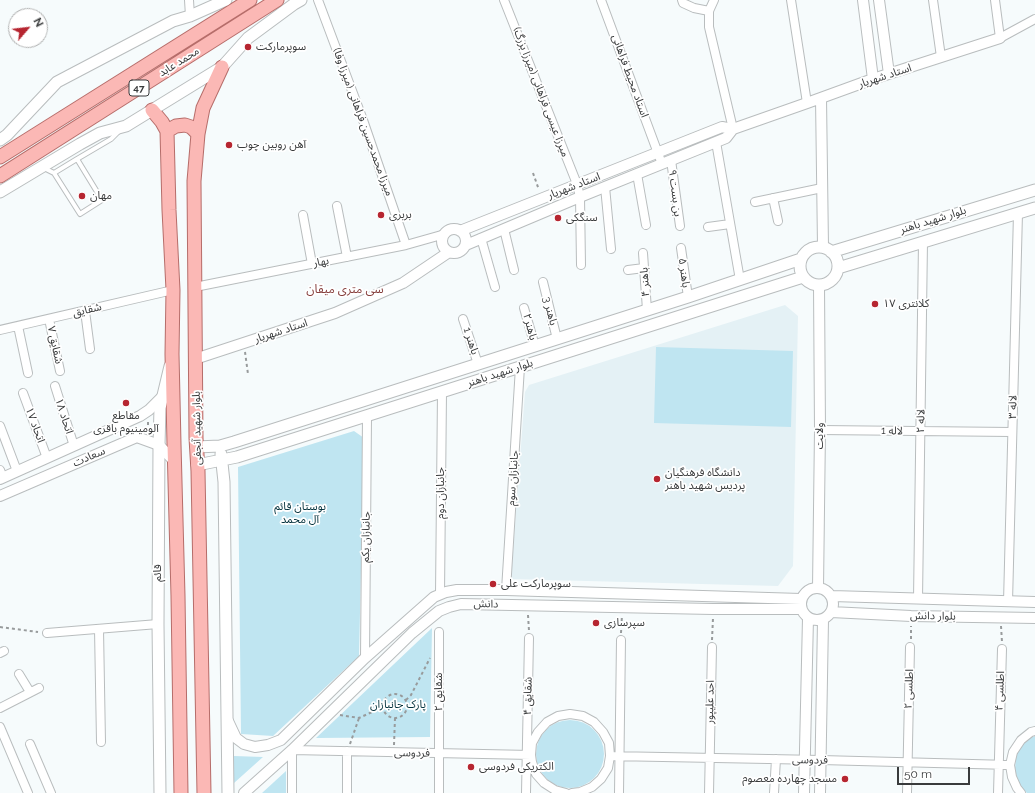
<!DOCTYPE html>
<meta charset="utf-8">
<style>
body{margin:0}
#map{position:relative;width:1035px;height:793px;overflow:hidden;background:#f6fbfc;font-family:Raleway,sans-serif}
canvas{display:block}
.north{position:absolute;left:8px;top:8px;width:40px;height:40px;box-sizing:border-box;background:#fff;border:1px solid #b0b1b1;border-radius:50%;rotate:62deg;font-size:11px;font-weight:700;line-height:16px;text-align:center;color:#393b3c}
.north::after{content:'';display:block;margin:auto;width:14px;height:18px;background:#b62530;clip-path:polygon(50% 0,100% 100%,50% 72%,0 100%)}
.scale{position:absolute;left:897px;top:767px;width:73px;height:18px;box-sizing:border-box;border:2px solid #393b3c;border-top:0;padding-left:5px;font-size:12px;line-height:14px;white-space:nowrap;color:#393b3c;-webkit-text-stroke:3px #fff;paint-order:stroke}
</style>
<div id="map">
<canvas width="1035" height="793"></canvas>
<div class="north">N</div>
<div class="scale">50 m</div>
</div>
<script>
const ctx = document.querySelector('canvas').getContext('2d');
ctx.lineJoin = 'round';
function paint(path, color) { ctx.fillStyle = color; ctx.fill(path, 'evenodd'); }
const poly = rows => new Path2D(rows.map(r => 'M' + r).join(''));
function trace(path, color, width, dash) { ctx.strokeStyle = color; ctx.lineWidth = width; ctx.lineCap = dash ? 'butt' : 'round'; ctx.setLineDash(dash || []); ctx.stroke(path); }
function label(font, color, halo, rows, align = 'center') {
  ctx.font = font + ' Raleway,"Noto Sans Arabic",sans-serif'; ctx.lineWidth = 3.5; ctx.setLineDash([]); ctx.textBaseline = 'middle'; ctx.strokeStyle = halo; ctx.fillStyle = color; for (const [text, x, y, turn = 0] of rows) {
    ctx.save(); ctx.translate(x, y); ctx.rotate((+turn || 0) * Math.PI / 180); ctx.textAlign = isNaN(turn) ? turn : align; if (halo) ctx.strokeText(text, 0, 0); ctx.fillText(text, 0, 0); ctx.restore();
  }
}
paint(poly([
 [785,305,798,316,793,566,778,586,511,579,525,392,529,385]
]), '#e4f1f5');
paint(poly([
 [656,347,793,351,791,427,654,423],
 [354,431,364,438,359,656,273,736,241,734,238,467],
 [432,628,430,737,316,738],
 '536 754a34 34 0 1 1 68 0a34 34 0 1 1-68 0Z',
 [1035,736,1035,793,1027,793,1022,789,1017,779,1015,768,1016,756,1021,746,1030,738],
 [234,756,263,757,234,783],
 [286,771,286,793,262,793]
]), '#bfe5f1');
const service = poly([
 [44,168,54,173,80,214,102,200,77,159,111,139,119,131],
 [54,173,77,159]
]);
const minor = poly([
 [189,0,190,16],
 [318,0,363,120,406,245],
 [504,0,577,184,580,197,581,265],
 [601,0,662,164],
 [682,0,683,3,694,8,709,11],
 [714,0,709,11,709,27,733,129],
 [791,0,807,103],
 [933,0,941,57],
 [995,0,1000,38,1035,19],
 [716,142,740,280],
 [671,160,680,226],
 [637,174,646,225],
 [605,187,611,249],
 [773,198,778,221],
 [755,202,822,188],
 [337,206,347,257],
 [303,215,312,264],
 [708,227,730,224],
 [504,229,514,270],
 [481,238,495,287],
 [681,248,688,297],
 [643,253,647,310],
 [628,270,644,268],
 [543,282,557,339],
 [195,287,406,245,445,234],
 [524,308,535,346],
 [85,311,90,349],
 [49,319,60,371],
 [463,319,478,364],
 [18,326,28,373],
 [0,330,173,290],
 [55,386,74,446],
 [23,393,47,458],
 [0,426,17,471],
 [820,430,1012,432],
 [0,470,3,478],
 [506,590,520,367],
 [440,594,442,392],
 [918,599,923,242],
 [1008,602,1018,213],
 [99,629,101,742],
 [47,633,158,624],
 [0,653,4,651],
 [365,658,367,417],
 [19,674,30,692],
 [0,708,39,688],
 [0,727,28,793],
 [30,744,51,793],
 [610,756,821,760,1010,765],
 [292,793,292,750,531,755],
 [347,793,347,751],
 [439,793,439,632],
 [526,793,529,638],
 [566,793,555,790,544,783,536,774,532,762,531,755,532,743,538,732,547,722,558,716,570,714,583,716,594,722,603,732,609,743,610,756,608,768,601,779,592,787,580,792,572,793],
 [619,793,621,640],
 [709,793,712,647],
 [774,793,776,759],
 [907,793,910,647],
 [998,793,1002,649],
 [1021,793,1017,788,1012,777,1010,765,1013,752,1021,740,1031,732,1035,731]
]);
const tertiary = poly([
 [863,0,873,79],
 [879,0,889,74],
 [821,98,823,247],
 '442 241a12 12 0 1 1 24 0a12 12 0 1 1-24 0Z',
 [460,231,722,127,733,129,807,103,873,79,1000,38],
 [466,245,580,197,726,138,733,129],
 [195,359,335,313,403,283,449,252],
 [0,479,140,416,149,410,162,397],
 [0,496,137,437,159,445,174,461],
 '801 604a16 16 0 1 1 32 0a16 16 0 1 1-32 0Z',
 [818,588,820,430,819,285],
 [832,596,1035,602],
 [831,612,911,616,1035,618],
 [228,721,236,738,244,744,255,747,268,745,281,740,365,658,434,597,446,592,457,590,506,590,801,599],
 [244,793,292,750,412,633,439,611,449,607,461,604,713,609,801,609],
 [804,793,808,618],
 [820,793,823,620]
]);
const secondary = poly([
 [0,140,7,135,57,82,173,21,190,16,226,0],
 [0,192,80,144,100,133,126,126,222,67,248,38,294,4,301,0],
 '800 266a19 19 0 1 1 38 0a19 19 0 1 1-38 0Z',
 [831,252,1035,190],
 [838,268,1035,208],
 [196,447,220,446,234,442,688,297,801,259],
 [221,454,224,482,228,793],
 [197,465,237,457,803,277],
 [160,793,158,624,159,445,160,408,170,366]
]);
const primary = poly([
 [152,110,162,122,167,131,169,210,173,290,172,354,174,444,178,596,181,793],
 [167,131,176,126,185,125,191,127,198,134],
 [0,157,250,0],
 [0,176,277,0],
 [204,793,198,471,196,438,194,181,198,134,203,108,222,67]
]);
trace(service, '#b9bdbe', 6);
trace(minor, '#b9bdbe', 10);
trace(tertiary, '#b9bdbe', 12);
trace(secondary, '#b9bdbe', 13);
trace(primary, '#b66d6a', 15);
trace(poly([
 [533,173,539,190],
 [245,352,248,374],
 [148,431,148,421],
 [528,615,529,631],
 [1001,626,1002,642],
 [0,627,38,632],
 [621,633,622,615],
 [911,639,911,626],
 [712,640,713,618],
 '383 706a12 12 0 1 1 24 0a12 12 0 1 1-24 0Z',
 [406,700,411,695,430,658],
 [340,715,359,718,383,707],
 [350,744,359,718],
 [394,745,395,718]
]), '#989b9c', 2, [3, 3]);
trace(service, '#fff', 4);
trace(minor, '#fff', 8);
trace(tertiary, '#fff', 10);
trace(secondary, '#fff', 11);
trace(primary, '#fbb8b5', 13);
for (const [x, y, r, color] of [
 [248,47,4,"#b62530"],
 [229,145,4,"#b62530"],
 [82,196,4,"#b62530"],
 [381,215,4,"#b62530"],
 [558,218,4,"#b62530"],
 [875,304,4,"#b62530"],
 [126,403,4,"#b62530"],
 [657,479,4,"#b62530"],
 [493,584,4,"#b62530"],
 [596,623,4,"#b62530"],
 [471,767,4,"#b62530"],
 [845,779,4,"#b62530"]
]) { const dot = new Path2D(); dot.arc(x, y, r, 0, 2 * Math.PI); ctx.fillStyle = color; ctx.fill(dot); trace(dot, '#fff', 1.5); }
for (const [x, y, w] of [
 [139,88,20]
]) { const box = new Path2D(); box.roundRect(x - w / 2, y - 8, w, 16, 3); ctx.fillStyle = '#fff'; ctx.fill(box); trace(box, '#393b3c', 1); }
label('bold 10px', '#393b3c', null, [
 ["47",139,88]
]);
label('11px', '#393b3c', '#fff', [
 ["سوپرمارکت",256,47],
 ["آهن روبین چوب",237,145],
 ["مهان",90,196],
 ["بربری",389,215],
 ["سنگکی",566,218],
 ["کلانتری ۱۷",883,304],
 ["مقاطع",126,416,"center"],
 ["آلومینیوم باقری",126,429,"center"],
 ["دانشگاه فرهنگیان",665,473],
 ["پردیس شهید باهنر",665,486],
 ["سوپرمارکت علی",501,584],
 ["سپرسازی",604,623],
 ["الکتریکی فردوسی",479,767],
 ["مسجد چهارده معصوم",837,779,"right"]
], 'left');
label('11px', '#393b3c', '#fff', [
 ["محمد عابد",179,62,-32],
 ["استاد محیط فراهانی",630,76,70],
 ["استاد شهریار",885,76,-18],
 ["میرزا عیسی فراهانی (میرزا بزرگ)",541,92,69],
 ["میرزا محمدحسین فراهانی (میرزا وفا)",363,122,70],
 ["استاد شهریار",574,186,-21],
 ["بن بست ۹",675,193,83],
 ["بلوار شهید باهنر",933,220,-17],
 ["بهار",321,262,-11],
 ["باهنر ۵",684,273,82],
 ["باهنر ۴",645,282,-94],
 ["شقایق",87,310,-13],
 ["باهنر 3",550,311,75],
 ["باهنر۲",530,327,75],
 ["استاد شهریار",281,331,-18],
 ["باهنر 1",471,341,72],
 ["شقایق ۷",55,345,78],
 ["بلوار شهید باهنر",500,373,-18],
 ["لاله ۳",1013,407,-89],
 ["اتحاد ۱۸",64,416,72],
 ["لاله ۲",921,421,-89],
 ["اتحاد ۱۷",35,425,70],
 ["بلوار شهید آنجفی",197,428,-91],
 ["لاله 1",892,431,1],
 ["ولایت",820,436,-90],
 ["سعادت",89,457,-23],
 ["جانبازان سوم",513,478,-86],
 ["جانبازان دوم",441,493,-90],
 ["جانبازان یکم",366,537,-89],
 ["قائم",158,573,-90],
 ["دانش",486,604,1],
 ["بلوار دانش",933,616,1],
 ["اطلسی ۲",909,689,-88],
 ["اطلسی ۴",1000,691,-88],
 ["شقایق ۲",439,692,-90],
 ["شقایق ۴",528,696,-89],
 ["احد علیپور",710,702,-89],
 ["فردوسی",412,753,1],
 ["فردوسی",810,760,1]
]);
label('11px', '#03313c', '#fff', [
 ["بوستان قائم",300,507],
 ["آل محمد",300,520],
 ["پارک جانبازان",398,705]
]);
label('12px', '#863e3c', '#fff', [
 ["سی متری میقان",345,289]
]);
</script>
